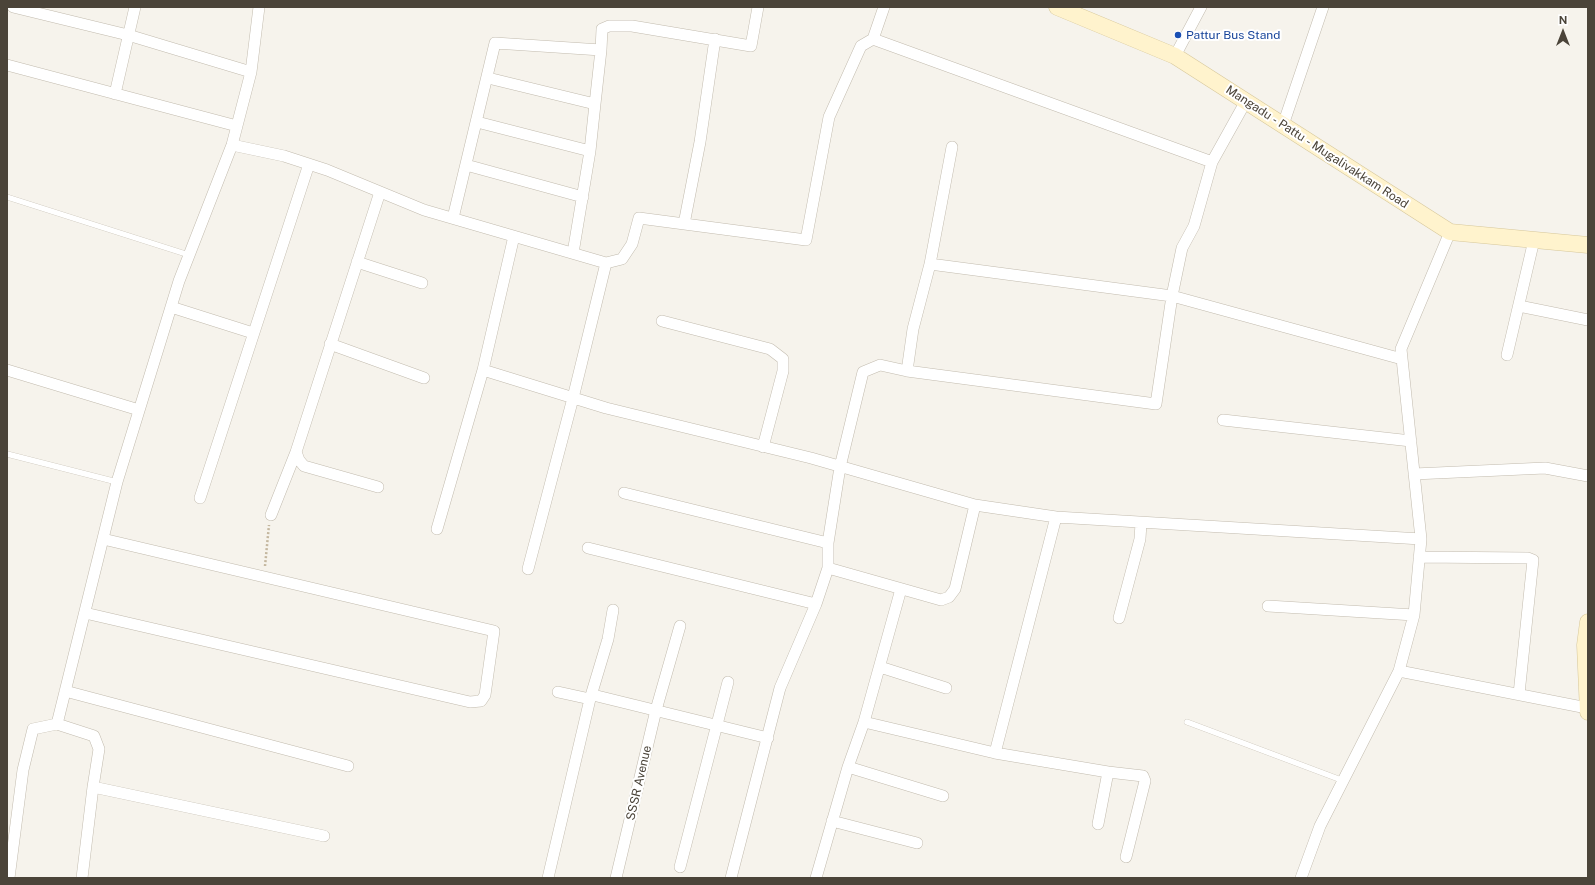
<!DOCTYPE html>
<style>
body{margin:0}
#map{position:relative;width:1595px;height:885px;overflow:hidden;background:#f6f3ec;font-family:"Public Sans",sans-serif}
canvas{display:block}
.frame{position:absolute;inset:0;border:8px solid #4b4439;pointer-events:none}
.north{position:absolute;left:1543px;top:12px;width:40px;height:40px;-webkit-text-stroke:3px #fff;paint-order:stroke;rotate:0deg;font-size:11px;font-weight:700;line-height:16px;text-align:center;color:#4b4439}
.north::after{content:'';display:block;margin:auto;width:14px;height:18px;background:#4b4439;clip-path:polygon(50% 0,100% 100%,50% 72%,0 100%)}
</style>
<div id="map">
<canvas width="1595" height="885"></canvas>
<div class="frame"></div>
<div class="north">N</div>
</div>
<script>
const ctx = document.querySelector('canvas').getContext('2d');
ctx.lineJoin = 'round';
const poly = rows => new Path2D(rows.map(r => 'M' + r).join(''));
function trace(path, color, width, dash) { ctx.strokeStyle = color; ctx.lineWidth = width; ctx.lineCap = dash ? 'butt' : 'round'; ctx.setLineDash(dash || []); ctx.stroke(path); }
function label(font, color, halo, rows, align = 'center') {
  ctx.font = font + ' "Public Sans",sans-serif'; ctx.lineWidth = 4; ctx.setLineDash([]); ctx.textBaseline = 'middle'; ctx.strokeStyle = halo; ctx.fillStyle = color; for (const [text, x, y, turn = 0] of rows) {
    ctx.save(); ctx.translate(x, y); ctx.rotate((+turn || 0) * Math.PI / 180); ctx.textAlign = isNaN(turn) ? turn : align; if (halo) ctx.strokeText(text, 0, 0); ctx.fillText(text, 0, 0); ctx.restore();
  }
}
const lane = poly([
 [7,197,189,255],
 [7,454,117,482],
 [1187,722,1344,781]
]);
const street = poly([
 [13,7,128,35,251,72],
 [873,39,1212,162,1194,226,1182,248,1172,296,930,264],
 [601,50,602,29,609,26,632,26,751,46,758,7],
 [1175,56,1201,7],
 [7,65,237,126],
 [115,94,135,7],
 [477,122,590,151,573,253],
 [1283,125,1323,7],
 [232,145,284,156,327,170,424,210,606,263,622,259,632,244,639,218,806,240,829,117,861,46,873,39,884,7],
 [952,147,930,264,913,329,907,371,1156,404,1172,296,1402,359],
 [590,151,595,104],
 [1212,162,1246,101],
 [466,165,583,197],
 [453,218,495,43,601,50,595,104,488,78],
 [684,224,700,142,715,39],
 [514,236,483,370,606,408,811,458,975,505],
 [357,262,422,283],
 [1519,306,1588,320],
 [171,307,253,333],
 [662,321,770,349,783,359,783,371,763,447],
 [330,344,424,378],
 [1507,355,1534,240],
 [7,370,139,410],
 [1223,420,1411,441],
 [1414,474,1545,468,1588,476],
 [378,487,304,466,299,460,296,452,380,192],
 [624,493,828,543,828,568],
 [200,498,309,164],
 [271,515,296,452],
 [437,529,483,370],
 [828,543,840,467,863,372,880,365,907,371],
 [588,548,816,604,828,568,941,600,949,597,955,589,975,505,1056,517],
 [1419,557,1528,558,1533,560,1519,694],
 [528,569,573,398,606,263],
 [1268,606,1414,615],
 [85,613,470,702,481,701,485,695,494,631,103,539],
 [1119,618,1140,539,1141,523],
 [880,667,946,688],
 [1399,671,1587,708],
 [65,691,348,766],
 [558,692,590,699,593,695,768,738],
 [864,722,901,589],
 [57,724,94,736,99,749,93,787,82,878],
 [995,753,1108,772,1098,824],
 [848,767,943,796],
 [1108,772,1143,776,1145,781,1126,857],
 [93,787,324,836],
 [832,821,917,843],
 [680,867,728,682],
 [9,878,23,770,33,729,57,724,117,482,179,281,232,145,251,72,259,7],
 [548,878,590,699,608,639,613,610],
 [616,878,656,710,680,626],
 [731,878,780,688,816,604],
 [816,878,848,767,864,722,995,753,1056,517,1421,539],
 [1301,878,1320,826,1399,671,1414,615,1421,539,1401,349,1450,232]
]);
const secondary = poly([
 [1057,7,1175,56,1450,232,1588,245],
 [1588,622,1585,645,1588,712]
]);
trace(lane, '#c2bbae', 6);
trace(street, '#c2bbae', 12);
trace(secondary, '#d6c79b', 17);
trace(poly([
 [265,566,269,525]
]), '#c4b79f', 2.5, [2, 2]);
trace(lane, '#fff', 5.5);
trace(street, '#fff', 11);
trace(secondary, '#fff3cd', 16);
for (const [x, y, r, color] of [
 [1178,35,4,"#1a4fb4"]
]) { const dot = new Path2D(); dot.arc(x, y, r, 0, 2 * Math.PI); ctx.fillStyle = color; ctx.fill(dot); trace(dot, '#fff', 1.5); }
label('12px', '#164399', '#fff', [
 ["Pattur Bus Stand",1186,35]
], 'left');
label('12px', '#4b4439', '#fff', [
 ["Mangadu - Pattu - Mugalivakkam Road",1317,147,33],
 ["SSSR Avenue",639,783,-77]
]);
</script>
